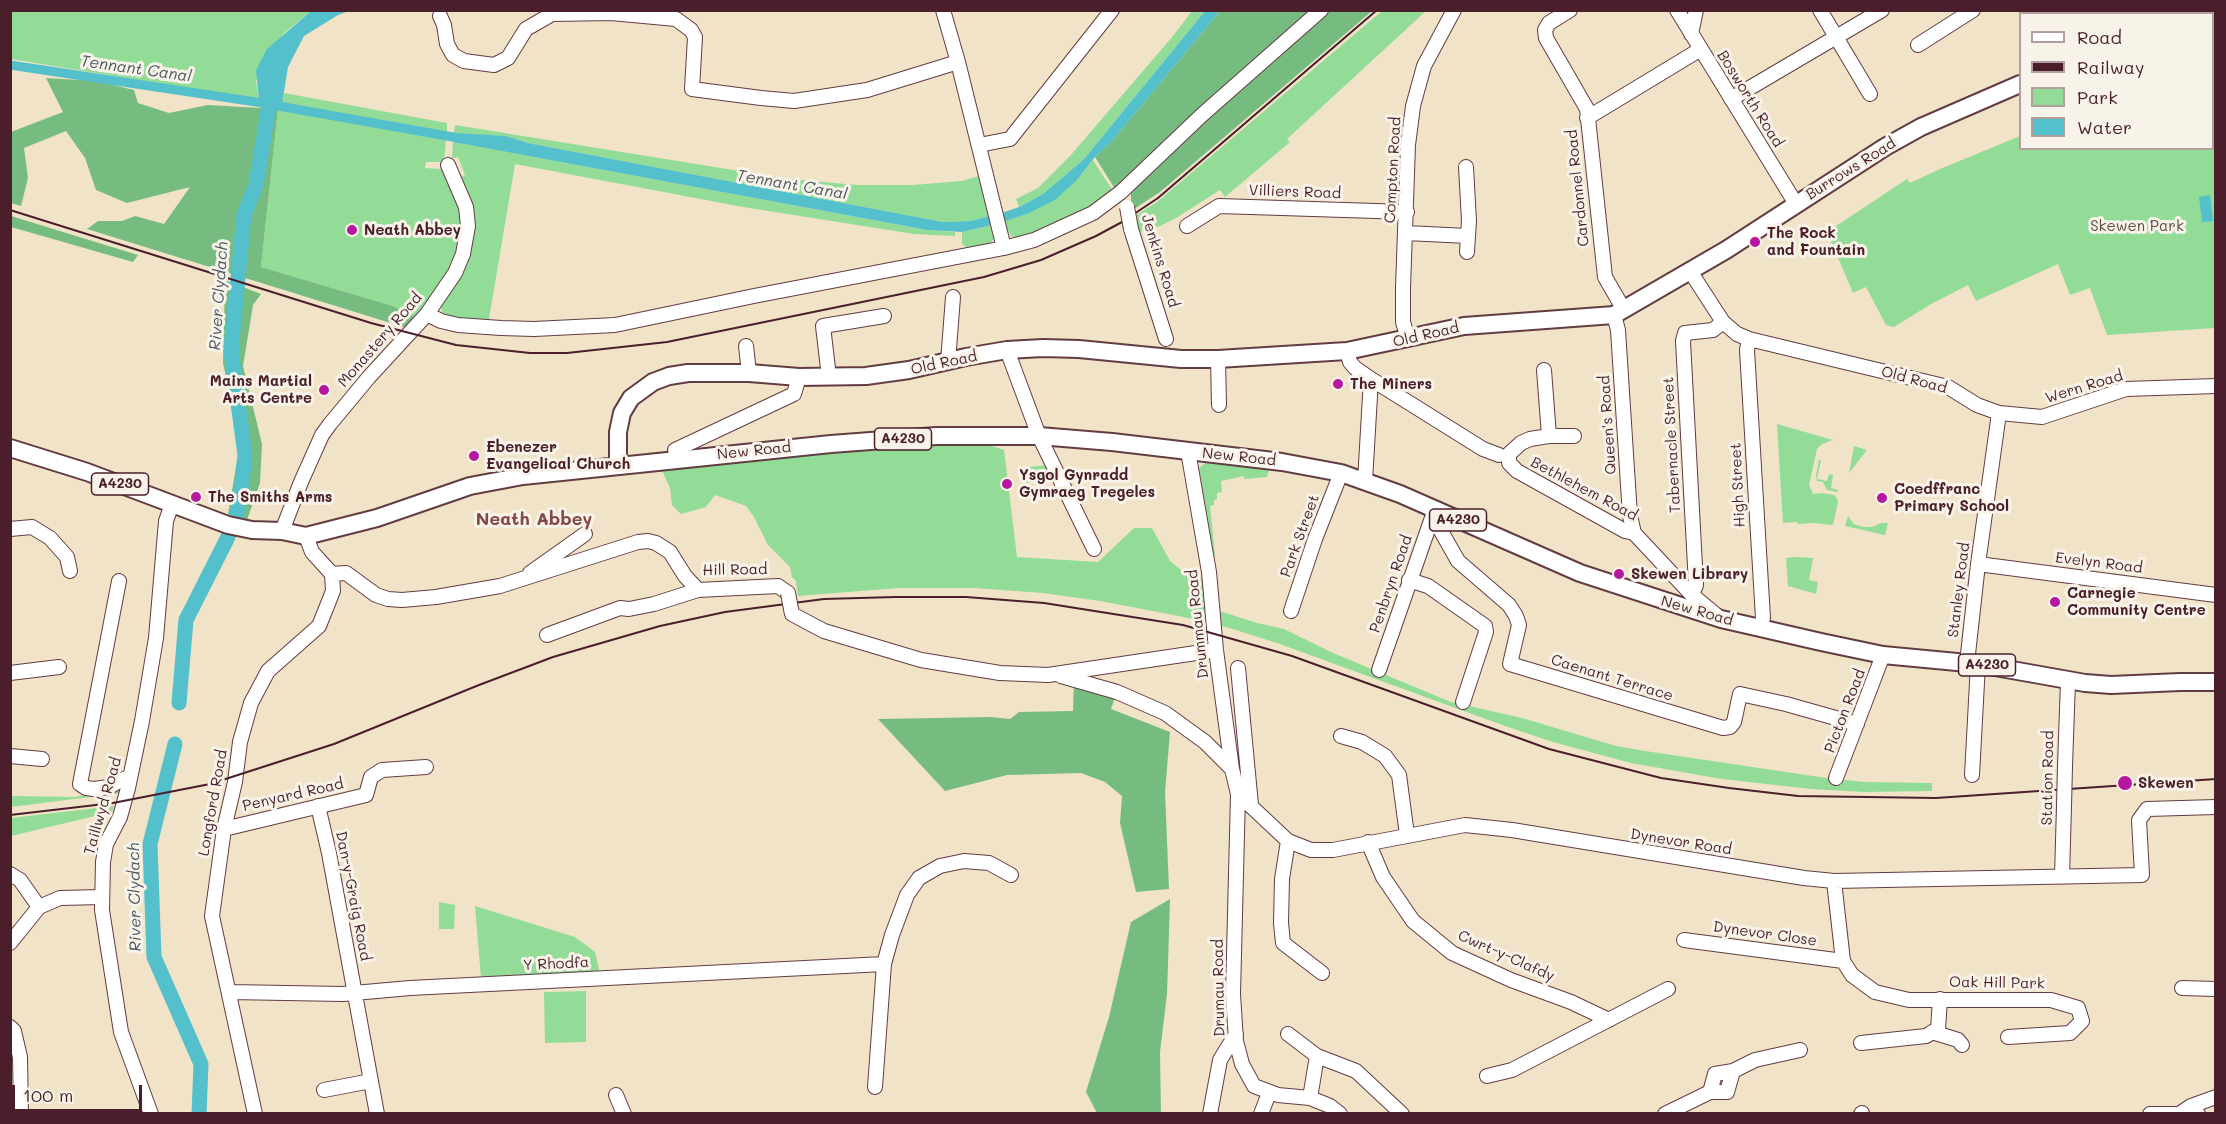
<!DOCTYPE html>
<style>
body{margin:0}
#map{position:relative;width:2226px;height:1124px;overflow:hidden;background:#f1e3c7;font-family:Mali,sans-serif}
canvas{display:block}
.frame{position:absolute;inset:0;border:12px solid #4a1f2b;pointer-events:none}
.legend{position:absolute;left:2019px;top:12px;width:195px;height:138px;box-sizing:border-box;background:#f7f3e8;border:2px solid #b29e9c;margin:0;padding:8px 10px;list-style:none;font-size:18px;color:#4a1f2b}
.legend li{display:flex;align-items:center;gap:12px;height:30px}
.legend b{width:30px;border:2px solid #b29e9c}
.scale{position:absolute;left:12px;top:1085px;width:130px;height:27px;box-sizing:border-box;border:3px solid #4a1f2b;border-top:0;padding-left:8px;font-size:18px;line-height:21px;white-space:nowrap;color:#4a1f2b;-webkit-text-stroke:4px #f7f3e8;paint-order:stroke}
</style>
<div id="map">
<canvas width="2226" height="1124"></canvas>
<div class="frame"></div>
<ul class="legend">
<li><b style="height:8px;background:#fff"></b>Road</li>
<li><b style="height:8px;background:#4a1f2b"></b>Railway</li>
<li><b style="height:16px;background:#93dc97"></b>Park</li>
<li><b style="height:16px;background:#53c0cc"></b>Water</li>
</ul>
<div class="scale">100 m</div>
</div>
<script>
const ctx = document.querySelector('canvas').getContext('2d');
ctx.lineJoin = 'round';
function paint(path, color) { ctx.fillStyle = color; ctx.fill(path, 'evenodd'); }
const poly = rows => new Path2D(rows.map(r => 'M' + r).join(''));
function trace(path, color, width, dash) { ctx.strokeStyle = color; ctx.lineWidth = width; ctx.lineCap = dash ? 'butt' : 'round'; ctx.setLineDash(dash || []); ctx.stroke(path); }
function label(font, color, halo, rows, align = 'center') {
  ctx.font = font + ' Mali,sans-serif'; ctx.lineWidth = 6; ctx.setLineDash([]); ctx.textBaseline = 'middle'; ctx.strokeStyle = halo; ctx.fillStyle = color; for (const [text, x, y, turn = 0] of rows) {
    ctx.save(); ctx.translate(x, y); ctx.rotate((+turn || 0) * Math.PI / 180); ctx.textAlign = isNaN(turn) ? turn : align; if (halo) ctx.strokeText(text, 0, 0); ctx.fillText(text, 0, 0); ctx.restore();
  }
}
paint(poly([
 [10,11,311,11,284,33,256,81,259,100,11,59],
 [1192,11,1205,11,1084,159,1043,194,1019,207,1016,199,1038,188,1070,156,1173,36],
 [1382,11,1426,11,1287,139,1290,142,1225,197,1220,190,1176,218,1160,226,1139,232,1133,217,1157,202],
 [2215,27,2215,328,2107,335,2090,288,2070,295,2058,264,1976,301,1968,285,1931,304,1894,327,1886,325,1866,287,1853,293,1827,232,1907,179,1910,183,1940,169,2020,136,2020,148,2212,148,2212,28],
 [284,93,447,123,447,133,282,104],
 [278,109,446,140,444,162,426,162,425,168,441,169,451,176,463,206,461,253,418,319,393,306,261,267],
 [455,125,789,179,857,185,913,185,962,181,979,176,989,216,971,221,943,222,528,143,506,136,458,134,454,133],
 [453,142,927,230,955,232,955,236,914,234,743,207,515,164,488,325,448,317,442,311,440,305,462,267,460,178,465,175,458,157,452,158],
 [1093,160,1113,191,1096,205,1021,239,1011,236,1003,222,1027,214,1077,180],
 [992,225,996,237,989,244,969,249,962,244,962,232],
 [1777,424,1833,440,1822,444,1817,449,1809,485,1813,494,1822,493,1834,495,1837,498,1838,502,1833,525,1813,523,1798,524,1797,522,1783,523],
 [992,442,992,446,1004,450,1017,557,1098,562,1134,528,1152,528,1170,561,1181,570,1203,579,1207,607,1257,623,1284,629,1333,653,1451,702,1522,718,1616,746,1645,751,1833,779,1865,782,1932,783,1932,791,1865,792,1811,789,1722,779,1631,763,1553,742,1505,726,1277,643,1226,627,1179,616,1100,601,1043,593,974,588,899,588,798,596,796,581,792,577,790,567,768,545,754,517,746,506,715,495,706,507,681,514,672,505,670,488,660,466,727,459],
 [1854,446,1867,450,1849,473],
 [1819,460,1821,460,1817,479,1827,481,1829,474,1833,475,1831,488,1838,490,1837,492,1827,490,1823,482,1817,481,1816,476],
 [1206,462,1269,469,1267,477,1244,479,1244,476,1221,481,1222,492,1217,493,1217,499,1214,500,1214,505,1210,506,1215,555,1210,556,1199,468],
 [1048,465,1049,480,1022,483,1020,468],
 [1848,516,1854,524,1863,527,1872,527,1881,523,1888,523,1885,535,1845,526],
 [1795,557,1813,558,1809,580,1818,582,1816,594,1788,586,1786,558],
 [122,789,121,793,11,807,11,796,74,797],
 [114,806,112,812,11,836,11,818],
 [439,902,455,905,454,929,439,929],
 [475,906,575,937,595,952,600,974,481,978],
 [586,991,586,1042,545,1043,544,992]
]), '#93dc97');
paint(poly([
 [1220,11,1309,11,1115,189,1095,157,1113,140],
 [1326,11,1372,11,1160,192,1131,211,1131,191,1138,180],
 [46,78,96,81,134,90,138,103,169,113,208,105,278,109,261,267,393,306,418,319,410,329,87,229,98,221,122,221,135,216,164,224,190,187,127,203,96,190,85,158,66,131,24,148,28,178,21,206,11,203,11,132,63,112],
 [11,216,138,255,133,262,11,227],
 [225,280,261,294,253,305,243,366,262,444,260,483,247,520,228,514,240,443,223,363],
 [1074,679,1117,692,1111,709,1170,732,1165,792,1169,889,1136,892,1120,823,1122,796,1105,782,1081,773,1007,775,945,791,878,719,990,717,1010,719,1019,712,1073,711],
 [1170,899,1167,994,1160,1052,1161,1113,1097,1113,1086,1092,1109,1017,1131,922]
]), '#76bc80');
paint(poly([
 [311,11,349,11,338,15,304,36,288,67,282,104,259,100,256,70,267,49],
 [1205,11,1220,11,1113,140,1095,157,1077,180,1055,200,1027,214,1003,222,1002,213,1019,207,1043,194,1084,159],
 [454,133,506,136,528,143,943,222,971,221,989,216,992,225,962,232,927,230,453,142],
 [2210,195,2213,221,2202,222,2199,197]
]), '#53c0cc');
trace(poly([
 [10,65,256,102,464,139]
]), '#53c0cc', 9);
trace(poly([
 [179,703,186,620,227,539,237,514,241,492,245,455,231,351,244,215,256,185,273,81],
 [175,744,150,844,154,957,201,1064,199,1114]
]), '#53c0cc', 15);
const minor = poly([
 [943,10,958,62,1004,248],
 [1570,10,1549,23,1545,30,1546,38,1587,109,1605,277,1624,310],
 [1677,10,1796,204],
 [1820,10,1870,94],
 [2090,10,2092,14],
 [2123,14,2140,10],
 [440,16,444,25,447,44,453,55,464,61,494,65,508,58,526,29,552,14,611,13,676,19,691,30,695,37,692,89,761,98,794,101,867,90,958,62],
 [1691,34,1696,10],
 [1918,45,1973,10],
 [1731,99,1882,10],
 [1587,118,1701,49],
 [979,145,1010,139,1112,10],
 [1466,167,1469,221,1467,252],
 [1187,226,1219,206,1407,212],
 [1131,229,1166,339],
 [1406,233,1468,236],
 [1690,271,1723,322,1737,334,1749,339,1948,387,1977,405,1999,413,2042,417,2126,389,2216,386],
 [427,314,441,321,458,325,501,328,534,329,615,325,754,296,1004,248,1034,240,1093,213,1121,192,1203,114,1321,10],
 [1614,315,1618,330,1630,516,1634,533],
 [1408,339,1403,322,1403,288,1408,145,1413,106,1424,66,1454,10],
 [1749,339,1747,350,1763,618,1760,628],
 [746,346,749,373],
 [1007,350,1039,436,1094,549],
 [1347,351,1350,362,1355,368,1371,379,1483,449,1499,455],
 [1218,359,1219,405],
 [948,362,953,297],
 [1544,370,1549,436,1530,439,1521,443,1509,454,1509,463,1517,471,1625,531,1634,533,1692,595,1716,615],
 [829,377,823,326,884,316],
 [1549,436,1574,436],
 [675,450,794,394,799,377],
 [1188,451,1209,572,1216,650,1232,769,1238,794,1233,994,1236,1041,1242,1064,1254,1086,1278,1095,1310,1098,1330,1106,1340,1114],
 [1365,481,1371,379],
 [1433,517,1458,561,1509,605,1516,616,1519,625,1510,664,1723,728,1730,727,1734,722,1740,694,1786,704,1857,724],
 [10,529,32,527,50,538,67,557,70,571],
 [282,531,301,482,322,435,330,424,369,377,427,314,455,273,463,254,468,226,466,207,448,165],
 [1978,564,2216,595],
 [530,573,585,534],
 [332,574,346,573,376,595,388,599,402,600,436,597,500,586,638,542,648,541,656,543,670,552,685,576,698,590,778,586,788,593],
 [1409,580,1428,586,1485,626,1486,632,1463,702],
 [119,581,80,784,86,788,94,789,109,787,121,780,130,777],
 [1692,595,1696,585,1683,341,1685,333,1713,330,1723,322],
 [791,609,792,614,824,631,921,660,1000,673,1048,675,1216,650],
 [1291,611,1315,539,1341,473],
 [547,635,620,608,629,609,654,604,698,590],
 [1967,663,1978,564,1999,413],
 [1238,668,1251,805],
 [1379,670,1434,512],
 [10,673,59,667],
 [1061,676,1117,692,1165,713,1205,742,1232,769],
 [1341,736,1362,742,1385,756,1399,775,1407,835],
 [10,756,42,759],
 [2065,766,2068,681],
 [1972,775,1978,664],
 [1836,778,1883,655],
 [1238,794,1288,841,1311,850,1333,850,1465,825,1512,830,1804,878,1834,881,2142,875,2139,820,2147,809,2216,807],
 [318,806,329,853,377,1114],
 [224,829,366,795,371,777,382,770,426,767],
 [1288,841,1282,879,1281,923,1283,943,1322,973],
 [1368,842,1383,877,1413,921,1452,953,1511,980,1571,1002,1609,1020],
 [10,874,20,880,39,907],
 [2062,877,2064,806],
 [1834,881,1843,961,1852,975,1875,992,1909,1000,2051,1000,2078,1008,2082,1021,2070,1033,2008,1037],
 [1684,940,1843,961],
 [10,943,39,907,60,898,102,897],
 [2182,988,2216,989],
 [229,992,343,994,410,988,884,964],
 [10,1027,14,1031,20,1057,21,1114],
 [1932,1032,1958,1040,1962,1045],
 [1288,1034,1317,1056,1356,1071,1402,1114],
 [1861,1043,1926,1036,1938,1029,1940,999],
 [1487,1076,1512,1070,1668,989],
 [875,1087,884,964,892,935,907,895,919,878,940,866,964,861,989,863,1011,875],
 [324,1090,371,1081],
 [1710,1092,1715,1074,1733,1071],
 [616,1095,624,1114],
 [1310,1098,1317,1056],
 [2182,1112,2191,1106,2216,1097],
 [151,1114,121,1032,102,910,103,862,106,844,120,817,128,788,142,721,156,638,166,521,172,504],
 [255,1114,212,916,224,829,235,782,240,742,251,703,268,671,319,626,333,591,332,574,312,552,306,536],
 [1210,1114,1220,1060,1236,1034],
 [1261,1114,1269,1093],
 [1665,1114,1710,1092,1727,1092,1733,1071,1755,1060,1800,1050],
 [1861,1114,1862,1113],
 [2150,1114,2198,1114]
]);
const major = poly([
 [2212,19,2216,19],
 [10,448,87,472,228,525,252,530,282,531,306,536,377,518,470,486,523,476,831,444,936,436,1039,436,1112,442,1282,462,1341,473,1400,494,1580,573,1721,619,1821,642,1883,655,1978,664,2085,683,2111,685,2180,682,2216,682],
 [618,465,618,432,622,413,631,398,653,382,669,376,688,373,749,373,799,377,866,376,909,370,966,357,1007,350,1043,348,1079,349,1181,359,1218,359,1347,351,1464,326,1614,315,1726,250,1885,147,1921,127,2020,84]
]);
trace(minor, '#633c42', 16);
trace(major, '#633c42', 20);
trace(minor, '#fff', 14);
trace(major, '#fff', 16);
trace(poly([
 [10,210,371,323,456,345,530,353,567,353,667,342,984,277,1041,260,1096,236,1122,222,1158,198,1377,10],
 [10,815,113,803,210,784,334,744,479,685,553,657,660,626,725,612,824,599,895,597,966,597,1044,603,1183,625,1292,656,1549,749,1661,778,1729,788,1798,796,1936,798,2216,779]
]), '#4a1f2b', 2);
const minorBridge = poly([
 [1127,207,1131,229],
 [788,593,791,609],
 [2064,806,2065,766]
]);
trace(minorBridge, '#633c42', 16, []);
trace(minorBridge, '#fff', 14);
for (const [x, y, r, color] of [
 [352,230,6,"#b5179e"],
 [1755,242,6,"#b5179e"],
 [1338,384,6,"#b5179e"],
 [324,390,6,"#b5179e"],
 [474,456,6,"#b5179e"],
 [1007,484,6,"#b5179e"],
 [196,497,6,"#b5179e"],
 [1882,498,6,"#b5179e"],
 [1619,574,6,"#b5179e"],
 [2055,602,6,"#b5179e"],
 [2125,783,8,"#b5179e"]
]) { const dot = new Path2D(); dot.arc(x, y, r, 0, 2 * Math.PI); ctx.fillStyle = color; ctx.fill(dot); trace(dot, '#f7f3e8', 2); }
for (const [x, y, w] of [
 [903,439,57],
 [120,484,57],
 [1458,520,57],
 [1987,665,57]
]) { const box = new Path2D(); box.roundRect(x - w / 2, y - 11, w, 22, 4.5); ctx.fillStyle = '#f7f3e8'; ctx.fill(box); trace(box, '#4a1f2b', 1.5); }
label('bold 14px', '#4a1f2b', null, [
 ["A4230",903,439],
 ["A4230",120,484],
 ["A4230",1458,520],
 ["A4230",1987,665]
]);
label('15px', '#4a1f2b', '#f7f3e8', [
 ["Bosworth Road",1750,99,58],
 ["Burrows Road",1851,169,-32],
 ["Compton Road",1393,170,-87],
 ["Cardonnel Road",1578,188,-96],
 ["Villiers Road",1295,192,2],
 ["Jenkins Road",1160,261,73],
 ["Old Road",1426,335,-13],
 ["Monastery Road",380,340,-49],
 ["Old Road",944,363,-12],
 ["Old Road",1914,380,15],
 ["Wern Road",2084,387,-17],
 ["Queen's Road",1608,425,-94],
 ["Tabernacle Street",1672,445,-93],
 ["New Road",754,451,-6],
 ["New Road",1239,457,6],
 ["High Street",1738,485,-93],
 ["Bethlehem Road",1584,489,28],
 ["Park Street",1300,536,-70],
 ["Evelyn Road",2099,563,7],
 ["Hill Road",735,570,-1],
 ["Penbryn Road",1391,584,-71],
 ["Stanley Road",1959,590,-83],
 ["New Road",1697,611,16],
 ["Drummau Road",1198,624,-96],
 ["Caenant Terrace",1612,678,17],
 ["Picton Road",1845,711,-69],
 ["Station Road",2048,778,-89],
 ["Penyard Road",293,795,-13],
 ["Longford Road",213,803,-80],
 ["Taillwyd Road",103,806,-74],
 ["Dynevor Road",1681,842,9],
 ["Dan-y-Graig Road",353,896,79],
 ["Dynevor Close",1765,934,8],
 ["Cwrt-y-Clafdy",1506,956,24],
 ["Y Rhodfa",556,964,-3],
 ["Oak Hill Park",1997,983,1],
 ["Drumau Road",1219,988,-91]
]);
label('15px', '#5c4e46', '#f7f3e8', [
 ["Skewen Park",2137,226]
]);
label('bold 15px', '#4a1f2b', '#f7f3e8', [
 ["Neath Abbey",364,230],
 ["The Rock",1767,233],
 ["and Fountain",1767,250],
 ["Mains Martial",312,381,"right"],
 ["Arts Centre",312,398,"right"],
 ["The Miners",1350,384],
 ["Ebenezer",486,447],
 ["Evangelical Church",486,464],
 ["Ysgol Gynradd",1019,475],
 ["Gymraeg Tregeles",1019,492],
 ["Coedffranc",1894,489],
 ["Primary School",1894,506],
 ["The Smiths Arms",208,497],
 ["Skewen Library",1631,574],
 ["Carnegie",2067,593],
 ["Community Centre",2067,610],
 ["Skewen",2138,783]
], 'left');
label('italic 16px', '#4d5763', '#f7f3e8', [
 ["Tennant Canal",136,69,8],
 ["Tennant Canal",792,185,10],
 ["River Clydach",219,296,-86],
 ["River Clydach",135,897,-91]
]);
label('bold 18px', '#834948', '#f7f3e8', [
 ["Neath Abbey",534,519]
]);
</script>
